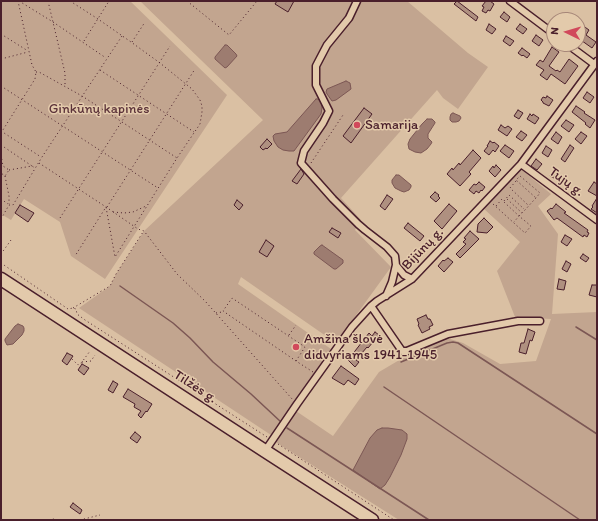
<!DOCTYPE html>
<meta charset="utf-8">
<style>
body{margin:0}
#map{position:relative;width:598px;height:521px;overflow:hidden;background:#dac0a3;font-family:Itim,sans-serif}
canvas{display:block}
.frame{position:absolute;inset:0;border:2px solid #4a1f2b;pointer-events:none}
.north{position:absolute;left:546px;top:12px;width:40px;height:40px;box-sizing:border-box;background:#e3caab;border:1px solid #a68678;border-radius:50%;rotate:275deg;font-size:11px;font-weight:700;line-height:16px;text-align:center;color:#4a1f2b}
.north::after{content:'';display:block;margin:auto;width:14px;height:18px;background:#d1495b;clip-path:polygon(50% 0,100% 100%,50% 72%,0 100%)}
</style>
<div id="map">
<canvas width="598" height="521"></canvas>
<div class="frame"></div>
<div class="north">N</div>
</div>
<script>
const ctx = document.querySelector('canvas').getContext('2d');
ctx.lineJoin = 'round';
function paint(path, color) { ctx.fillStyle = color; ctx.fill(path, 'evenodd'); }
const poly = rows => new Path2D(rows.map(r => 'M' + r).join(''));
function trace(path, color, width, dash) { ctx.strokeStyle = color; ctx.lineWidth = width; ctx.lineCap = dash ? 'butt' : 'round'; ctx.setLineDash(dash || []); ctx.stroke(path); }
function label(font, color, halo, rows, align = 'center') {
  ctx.font = font + ' Itim,sans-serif'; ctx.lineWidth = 3; ctx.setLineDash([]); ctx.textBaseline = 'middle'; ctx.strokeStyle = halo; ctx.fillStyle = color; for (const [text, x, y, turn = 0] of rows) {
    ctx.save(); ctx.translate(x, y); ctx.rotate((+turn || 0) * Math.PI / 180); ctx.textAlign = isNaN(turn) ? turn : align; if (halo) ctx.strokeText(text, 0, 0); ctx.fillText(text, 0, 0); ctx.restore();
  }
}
paint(poly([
 [1,1,130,1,227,95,105,279,71,256,60,222,24,199,11,220,1,214],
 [140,1,407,1,468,53,488,67,458,109,443,98,437,90,341,198,361,220,358,224,355,230,391,267,336,343,241,277,238,284,331,349,271,435,79,308,110,286,116,274,144,231,263,120],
 [521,169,551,194,538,206,558,234,552,314,597,312,597,520,399,520,274,441,296,411,333,436,379,372,418,349,447,338,463,343,500,364,536,361,551,319,515,317,497,271,520,242,483,208]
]), '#c2a58f');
const water = poly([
 [225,45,227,45,236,54,237,56,227,67,225,68,215,59,215,57,225,45],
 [346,81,350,83,351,89,336,100,332,101,327,94,326,92,327,89,346,81],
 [316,99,319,99,322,103,322,108,321,114,294,151,289,151,283,150,278,147,274,141,273,136,275,134,287,132,316,99],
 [453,113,460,116,461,118,459,121,456,122,452,122,450,120,450,117,451,114,453,113],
 [427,119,432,119,435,122,435,123,428,134,428,138,432,142,431,144,427,149,421,153,415,152,409,149,408,144,410,139,422,124,427,119],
 [396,175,399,175,411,185,411,187,409,190,404,192,401,191,395,188,392,183,392,180,396,175],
 [322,245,343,260,343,263,336,269,334,269,314,254,314,252,320,246,322,245],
 [18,324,23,326,24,328,24,331,22,335,13,344,7,345,5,341,5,339,15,326,18,324],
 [382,428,388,428,402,430,407,434,407,439,401,455,390,477,385,485,380,489,353,470,370,438,377,430,382,428]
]);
paint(water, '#9d7c70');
trace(water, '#7c5754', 1);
trace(poly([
 [120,286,173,323,190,338,213,362,251,394,281,422],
 [576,327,597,340],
 [401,362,447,343,453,342,458,343,597,434],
 [384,387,580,520],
 [287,428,429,520]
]), '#7c5754', 1.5);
const building = poly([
 [277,1,294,1,288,12,275,4,277,1],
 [457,1,478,17,476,21,454,4,457,1],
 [486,1,490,1,494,4,490,11,488,10,486,13,482,11,484,7,482,6,486,1],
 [504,12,510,17,507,22,500,17,504,12],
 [489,24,496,29,492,34,486,30,489,24],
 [520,24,527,29,523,34,516,29,520,24],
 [582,25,589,30,586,35,596,42,592,48,578,38,578,31,582,25],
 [536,35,543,40,539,46,532,41,536,35],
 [506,36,514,41,510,46,503,41,506,36],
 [552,47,559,52,549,66,556,71,557,70,560,72,569,59,578,66,565,84,551,74,547,80,540,75,544,70,536,65,540,60,543,62,552,47],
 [522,48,530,54,527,58,523,55,522,56,518,53,522,48],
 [587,92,594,97,590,103,583,98,587,92],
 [547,96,553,100,549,106,543,103,543,102,541,100,543,97,546,98,547,96],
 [576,106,585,112,584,113,595,120,590,128,585,124,586,123,572,112,576,106],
 [364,108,372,114,351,143,343,136,364,108],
 [518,110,523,113,519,119,514,116,518,110],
 [530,114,532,116,533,114,539,118,535,124,527,119,530,114],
 [566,120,574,125,569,132,561,126,566,120],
 [501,125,505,128,508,126,512,129,507,136,498,130,501,125],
 [521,131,527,135,522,141,516,137,521,131],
 [556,132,562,137,558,144,551,139,556,132],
 [581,132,587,136,581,144,575,139,581,132],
 [267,139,272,144,267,149,266,148,263,150,260,147,267,139],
 [490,141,493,143,494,142,499,146,495,152,493,150,489,155,484,151,488,146,487,146,490,141],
 [505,145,514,151,509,158,500,151,505,145],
 [570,145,574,148,565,162,561,159,570,145],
 [546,146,552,150,548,157,542,153,546,146],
 [473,150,481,158,469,172,471,174,460,186,447,174,452,168,453,170,459,163,460,165,473,150],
 [536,159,542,164,537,170,531,166,536,159],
 [496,165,501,170,495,177,489,171,493,166,494,168,496,165],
 [555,167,559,170,554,178,550,176,555,167],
 [301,169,304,174,297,184,292,181,301,169],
 [479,182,485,187,482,191,481,190,479,193,476,191,474,194,469,190,474,184,476,185,479,182],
 [594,182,597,184,597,196,588,191,594,182],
 [435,192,439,195,438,196,440,198,436,202,430,197,435,192],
 [387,195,393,199,385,210,380,206,387,195],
 [597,198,597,213,591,209,593,207,592,206,597,198],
 [237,200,243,205,239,210,234,205,237,200],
 [449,204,457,211,442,229,434,221,449,204],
 [556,204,566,212,564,213,588,230,587,232,589,233,587,237,584,235,583,237,557,218,554,220,547,211,551,208,552,209,556,204],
 [20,205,34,213,28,222,15,213,20,205],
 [484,218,493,227,487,233,477,232,478,224,484,218],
 [408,223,424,236,420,241,404,228,408,223],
 [332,228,341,233,338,238,329,232,332,228],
 [470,231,479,239,460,258,456,254,466,244,463,242,466,239,464,238,470,231],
 [565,235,572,239,567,246,561,242,565,235],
 [266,240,274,246,267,257,259,252,266,240],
 [583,254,589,258,586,262,580,258,583,254],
 [448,258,453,262,444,272,438,266,443,260,444,261,448,258],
 [566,261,571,264,567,272,562,269,566,261],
 [559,279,566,281,564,290,557,289,559,279],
 [592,285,597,285,597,297,589,295,592,285],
 [426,315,428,319,430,319,433,325,429,327,430,329,422,333,418,325,419,324,417,319,426,315],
 [528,329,535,332,532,341,530,340,526,354,519,352,521,343,524,343,528,329],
 [375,332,379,335,368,348,367,347,356,360,359,362,355,367,348,360,369,333,372,336,375,332],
 [67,353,73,356,67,365,62,361,67,353],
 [82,364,89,368,84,375,78,370,82,364],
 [341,366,359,379,355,385,348,380,344,385,332,378,341,366],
 [113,381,118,384,113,393,108,390,113,381],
 [128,389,152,404,147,412,146,411,141,418,138,415,141,411,134,407,135,404,123,397,128,389],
 [135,432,141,437,137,443,130,438,135,432],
 [73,503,82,510,80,514,70,507,73,503]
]);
paint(building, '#af9080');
trace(building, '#4a1f2b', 1);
const street = poly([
 [357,1,349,18,327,45,316,66,316,85,329,111,323,123,304,151,301,163,333,199,358,224,365,230,387,247,395,256,396,265,404,275,412,279],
 [510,1,554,34],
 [567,44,594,64],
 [521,164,597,220],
 [386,296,392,282,396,265],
 [371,306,402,351,407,351,448,334,518,321,540,321],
 [265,451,297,404,352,327,371,306,377,301,412,279,521,164,597,61]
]);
const highway = poly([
 [1,279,265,451,372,520]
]);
trace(street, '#4a1f2b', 9);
trace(highway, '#4a1f2b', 15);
trace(poly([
 [19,1,53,22,106,58],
 [48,1,65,73,65,85],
 [70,1,98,19,131,42,160,63,192,89,200,100,202,106,202,112,200,124,177,158,115,257,106,207,75,256],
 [187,1,229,35,257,1],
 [1,34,28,51],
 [84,41,109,1],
 [132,42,145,22],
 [1,59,28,52],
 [100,70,194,132],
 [36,72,39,72,82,96,122,122,177,158],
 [1,86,158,188],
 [1,131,41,157],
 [1,133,35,79,36,72,32,65,18,1],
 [1,145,32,166],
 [1,155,3,166,9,170,5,176,1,173],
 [39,163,106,207,138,229,144,231,177,274,205,301,293,400],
 [311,163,343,115],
 [1,170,3,167],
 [9,170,32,166,35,168],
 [5,176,9,196,9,204],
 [516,181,510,188,528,205],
 [1,185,4,187],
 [1,199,8,204],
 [507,199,522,213],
 [504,202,519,216,514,222],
 [493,204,525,233,531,226,519,216,525,210,534,200,536,198,540,193,520,176,516,180,536,198],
 [496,206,502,199,504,201,509,195,524,209],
 [107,207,195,69],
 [113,212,124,213,133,212,146,206],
 [60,218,170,46],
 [1,219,9,205,13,205,42,157,122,36],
 [1,254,11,240],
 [1,263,68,309,73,308,76,309,77,314,85,320,267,437],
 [73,308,110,286,116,274,143,232],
 [216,313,222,312],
 [289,335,296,325],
 [72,359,78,365,82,362,90,351],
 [296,361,305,347,232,298,223,311,296,361,313,372],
 [82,362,91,361,95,355],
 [278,444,394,520],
 [49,520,53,519,57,520],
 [80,520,100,515]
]), '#4a1f2b', 1, [1, 3]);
trace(street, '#e3caab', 6);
trace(highway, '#e3caab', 12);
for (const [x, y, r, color] of [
 [357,125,4,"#d1495b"],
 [296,347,4,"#d1495b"]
]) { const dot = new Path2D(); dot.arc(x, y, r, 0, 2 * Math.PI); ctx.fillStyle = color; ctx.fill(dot); trace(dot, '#e3caab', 1.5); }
label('14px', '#5c333a', '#e3caab', [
 ["Ginkūnų kapinės",99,109]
]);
label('14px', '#4a1f2b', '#e3caab', [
 ["Samarija",365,125],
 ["Amžina šlovė",304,339],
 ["didvyriams 1941-1945",304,355]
], 'left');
label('14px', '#4a1f2b', '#e3caab', [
 ["Tujų g.",566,182,36],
 ["Bijūnų g.",423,249,-46],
 ["Tilžės g.",195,387,33]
]);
</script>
